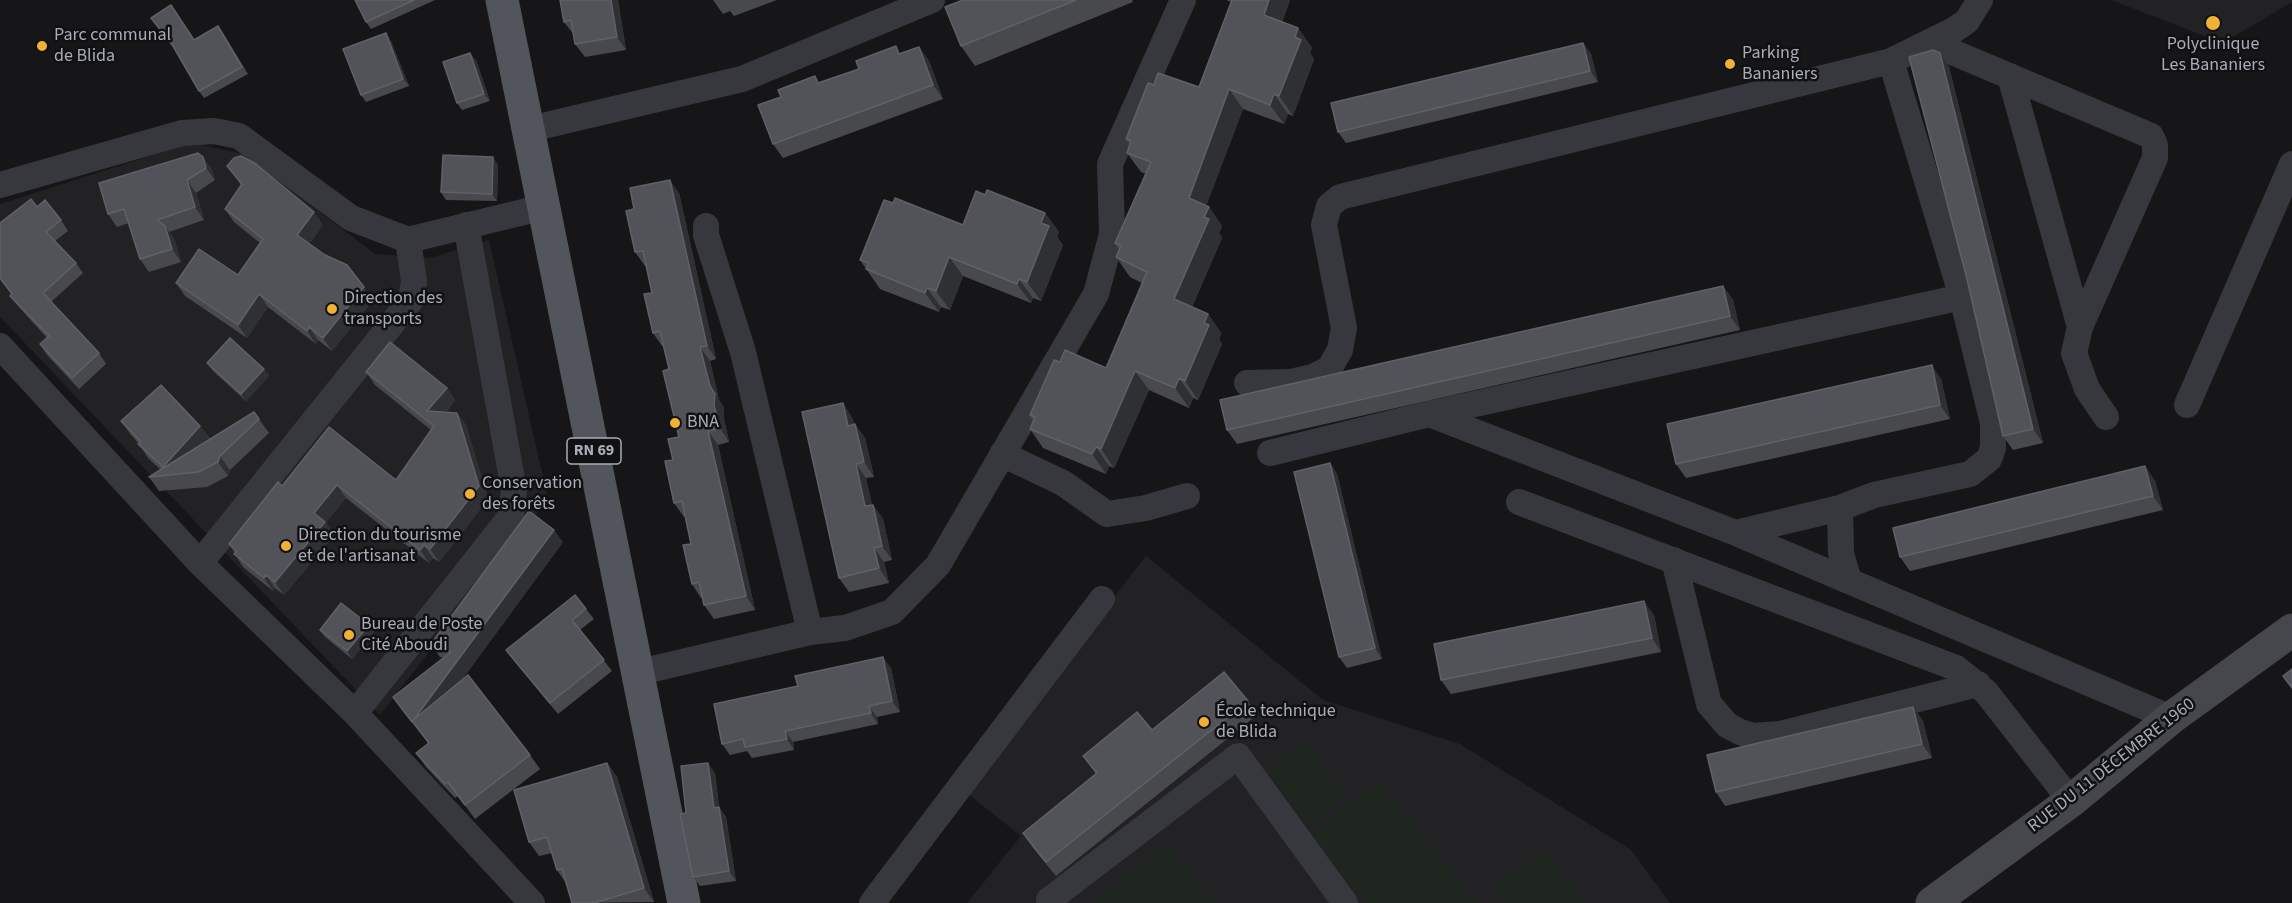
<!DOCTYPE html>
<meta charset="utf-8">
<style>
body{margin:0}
canvas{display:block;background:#161618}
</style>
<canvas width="2292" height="903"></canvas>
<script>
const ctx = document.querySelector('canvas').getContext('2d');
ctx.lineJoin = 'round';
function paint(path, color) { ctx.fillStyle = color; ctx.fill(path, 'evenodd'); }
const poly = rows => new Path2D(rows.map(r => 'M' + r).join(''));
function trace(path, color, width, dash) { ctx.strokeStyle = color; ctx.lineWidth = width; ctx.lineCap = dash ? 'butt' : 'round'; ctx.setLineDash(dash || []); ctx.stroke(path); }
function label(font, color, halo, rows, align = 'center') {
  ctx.font = font + ' "Source Sans 3",sans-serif'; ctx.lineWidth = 5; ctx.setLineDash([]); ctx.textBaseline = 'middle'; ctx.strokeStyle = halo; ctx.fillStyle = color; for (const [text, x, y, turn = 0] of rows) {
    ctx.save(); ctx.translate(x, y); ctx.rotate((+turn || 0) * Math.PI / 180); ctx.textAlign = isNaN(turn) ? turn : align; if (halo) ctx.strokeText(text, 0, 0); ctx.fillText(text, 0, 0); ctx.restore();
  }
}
paint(poly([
 [2111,0,2292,0,2292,2,2223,43],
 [191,143,244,154,375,254,430,258,489,240,548,499,380,715,0,317,0,204],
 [1146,556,1323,700,1460,744,1631,850,1670,903,967,903,1021,836,963,790]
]), '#222225');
paint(poly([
 [1304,740,1346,795,1309,824,1267,769],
 [1379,781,1477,903,1365,903,1311,835],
 [1168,844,1215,903,1093,903],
 [1544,850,1584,903,1503,903,1493,889]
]), '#1e261f');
trace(poly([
 [1931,43,2151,136,2155,145,2155,158,2080,327,2074,353,2087,389,2106,417],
 [2010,76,2080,327],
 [530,129,742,79,932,0],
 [0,185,182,133,214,131,239,136,351,218,408,240,544,207],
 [706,226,706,235,743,352,810,632],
 [0,346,200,563,355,713,532,903],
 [1247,383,1291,382,1313,377,1329,369,1340,350,1344,328,1324,225,1329,206,1340,197,1891,61,1954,30,1967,21,1980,0],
 [2187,405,2292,164],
 [1429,414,1736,533,2171,718],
 [1270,453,1429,414,1962,297],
 [1002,454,1063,483,1107,514,1146,508,1187,496],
 [1519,502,1956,668,1986,692,2071,801],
 [1840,508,1841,553,1849,581],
 [1736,533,1840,508,1874,495,1970,474,1989,459,1993,448,1993,423,1962,297,1891,61],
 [1674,560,1709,704,1727,725,1740,732,1753,736,1780,734,1978,684],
 [200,563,411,300,414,281,408,240],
 [640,672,810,632,845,628,892,612,938,565,1096,294,1112,234,1110,164,1183,0],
 [355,713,511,516,514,490,466,225],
 [1049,900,1238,756,1345,903],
 [872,903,1102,599]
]), '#37383d', 26);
trace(poly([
 [1932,903,2071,801,2171,718,2292,630]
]), '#45474d', 33);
trace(poly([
 [502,0,684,903]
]), '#53555c', 33);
paint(poly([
 [355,0,435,0,371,29,366,22],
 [560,0,618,0,626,50,585,57,575,44,574,35,564,22],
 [713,0,777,0,734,16,730,11,723,14],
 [963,0,1132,0,1133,2,975,66,961,46],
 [1226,0,1290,0,1282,22,1298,28,1312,48,1310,53,1314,59,1293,116,1288,114,1284,124,1243,109,1206,206,1209,207,1222,226,1219,233,1222,238,1192,307,1208,314,1221,333,1219,339,1222,344,1198,400,1193,398,1189,408,1149,390,1114,468,1109,466,1106,474,1043,448,1030,429,1033,421,1030,415,1060,362,1106,368,1142,283,1130,277,1116,257,1119,250,1115,243,1146,174,1141,172,1127,153,1130,145,1126,139,1154,85,1199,87,1231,2],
 [223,33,248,74,204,98,199,91,194,39],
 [391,41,409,86,366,102,361,95],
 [1583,43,1591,54,1598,82,1346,143,1338,132],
 [919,47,929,61,943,99,783,158,773,144,901,53],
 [1940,53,1949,67,2043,443,2013,450,2003,436,1967,279],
 [476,60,490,101,462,110,457,103],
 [203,157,212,170,215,180,196,193,204,220,169,232,174,239,181,262,149,272,140,259,129,223,117,227,108,214],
 [498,165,497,201,446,200,441,192],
 [227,166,323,225,309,244,373,300,332,351,318,340,316,344,268,307,247,338,185,296,176,283,238,275,260,243,234,222,225,209,241,185],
 [679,193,716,359,710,361,719,400,724,408,724,419,729,442,718,445,755,610,714,619,704,605,702,597,701,598,692,584,691,544,685,516,684,517,674,503,673,460,679,437,669,369,664,346,662,346,653,333,652,293,646,266,645,266,635,252,634,209],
 [985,195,1045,213,1059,232,1057,237,1063,245,1041,301,1033,298,1031,303,963,276,950,310,941,307,939,312,880,289,860,260,963,225],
 [37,207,61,220,68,231,55,241,76,263,83,273,51,302,99,353,106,364,79,389,47,355,40,344,47,338,18,306,10,296,12,294,0,279,0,223],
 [1723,286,1733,300,1740,330,1237,444,1227,430],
 [207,363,264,369,269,376,246,401,213,371],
 [366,372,447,388,455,400,446,412,457,413,466,425,488,499,439,562,433,558,429,563,346,498,326,522,334,535,284,595,275,588,273,591,243,567,229,544,282,486,396,480,431,430,375,385],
 [1941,379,1950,419,1686,478,1676,464],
 [254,412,269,433,230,470,228,476,207,487,159,491,149,477,161,470,148,458,139,444,131,435,121,421,200,426,210,439],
 [852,417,854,424,855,424,865,438,874,477,866,478,872,505,873,505,883,519,892,560,884,562,889,583,849,592,839,578],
 [1330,463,1337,474,1382,659,1347,668,1339,657],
 [2145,466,2155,481,2163,510,1910,571,1900,557],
 [563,542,461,681,530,755,540,769,475,819,458,796,455,798,426,767,416,753,428,743,393,697,444,658,440,657,431,644],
 [586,609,594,619,580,630,612,671,558,714,514,661,506,650],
 [1654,615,1661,652,1451,694,1441,680],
 [369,625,374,632,352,659,325,637,320,630],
 [891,668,900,712,877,717,878,724,793,742,794,750,752,758,747,751,730,755,722,744],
 [1248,701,1257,715,1056,876,1033,848,1023,833,1096,774,1083,756,1152,730],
 [1913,707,1923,721,1932,758,1725,806,1716,792],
 [607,763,617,777,654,902,572,903,566,883,557,870,552,853,539,856,529,842],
 [715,773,719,807,726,817,736,881,700,886,693,877,686,813]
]), '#47494d');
paint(poly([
 [611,0,618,0,626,50,617,37],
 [1269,0,1290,0,1277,34,1264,15],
 [1298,28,1312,48,1310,53,1314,59,1293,116,1279,96,1295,37],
 [386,33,391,41,409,86,403,79],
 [1583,43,1591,54,1598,82,1590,71],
 [919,47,929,61,943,99,933,85],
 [470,53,476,60,490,101,484,94],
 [1940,53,1949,67,2043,443,2033,429],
 [1229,89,1243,109,1202,217,1189,198],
 [1274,94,1288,114,1284,124,1270,105],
 [203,157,212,170,215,180,206,168],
 [493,157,498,165,497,201,492,194],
 [187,180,196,193,204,220,195,207],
 [670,180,679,193,716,359,707,346],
 [1209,207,1222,226,1219,233,1222,238,1187,318,1174,299],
 [314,212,323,225,306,248,297,235],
 [1045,213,1059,232,1057,237,1063,245,1041,301,1027,282,1041,223],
 [165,226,174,239,181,262,172,249],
 [949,257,963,276,950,310,936,291],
 [1019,279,1033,298,1031,303,1017,284],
 [1723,286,1733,300,1740,330,1730,316],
 [364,287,373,300,332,351,323,338],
 [927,288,941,307,939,312,925,293],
 [259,294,268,307,247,338,238,325],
 [1208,314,1221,333,1219,339,1222,344,1198,400,1185,381],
 [309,327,318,340,316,344,307,331],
 [700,347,710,361,719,400,724,408,724,419,729,442,720,428],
 [1932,365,1941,379,1950,419,1940,405],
 [264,369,269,376,246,401,241,394],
 [1135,371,1149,390,1114,468,1101,449],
 [1179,378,1193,398,1189,408,1175,388],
 [447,388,455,400,436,424,427,411],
 [843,403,852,417,858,440,848,426],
 [457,413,466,425,488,499,439,562,430,549],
 [855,424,865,438,874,477,864,462],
 [200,426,210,440,168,475,163,467],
 [708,431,718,445,755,610,746,596],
 [1096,447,1109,466,1106,474,1092,454],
 [220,456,230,470,228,476,218,462],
 [1330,463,1337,474,1382,659,1375,648],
 [856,464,866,478,875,520,865,506],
 [2145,466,2155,481,2163,510,2153,496],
 [337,485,346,498,326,522,334,535,284,595,275,582,314,513],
 [873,505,883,519,892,560,882,546],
 [554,530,563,542,422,734,412,722],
 [424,545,433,558,429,563,420,550],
 [874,548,884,562,889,583,879,568],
 [266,575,275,588,273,591,264,578],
 [1644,601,1654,615,1661,652,1652,638],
 [369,625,374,632,352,659,347,651],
 [883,657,891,668,900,712,892,701],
 [869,706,877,717,878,724,871,713],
 [1913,707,1923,721,1932,758,1922,744],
 [785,731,793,742,794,750,787,739],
 [607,763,617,777,654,902,644,888],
 [708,763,715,773,719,807,726,817,736,881,729,871,714,808]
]), '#2f3033');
const building = poly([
 [355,0,414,0,366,22,355,0],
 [560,0,611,0,617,37,575,44,571,20,564,22,560,0],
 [963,0,1076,0,961,46,945,7,963,0],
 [1232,0,1269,0,1264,15,1298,28,1295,37,1301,40,1279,96,1274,94,1270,105,1229,89,1189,198,1209,207,1204,217,1209,219,1174,299,1208,314,1204,323,1209,325,1185,381,1179,378,1175,388,1135,371,1101,449,1096,447,1092,454,1030,429,1035,417,1030,415,1054,360,1060,362,1065,350,1106,368,1147,272,1116,257,1121,246,1115,243,1151,162,1127,153,1131,141,1126,139,1148,83,1154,85,1158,73,1199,87,1232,0],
 [171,5,194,40,218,26,242,67,199,91,173,46,151,18,171,5],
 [386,33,403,79,361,95,343,49,386,33],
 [1583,43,1590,71,1338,132,1331,103,1583,43],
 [896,46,899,54,919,47,933,85,773,144,758,105,781,97,778,90,815,76,818,83,859,69,856,61,896,46],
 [1933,50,1940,53,2033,429,2003,436,1967,279,1909,57,1933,50],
 [470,53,484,94,457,103,443,62,470,53],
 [198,153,203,157,206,168,187,180,195,207,157,220,165,226,172,249,140,259,124,209,108,214,99,183,198,153],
 [443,155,493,157,492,194,441,192,443,155],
 [241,156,256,164,314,212,297,235,325,255,347,265,364,287,323,338,309,327,307,331,259,294,238,325,176,283,199,249,238,275,263,239,225,209,242,184,227,166,234,158,241,156],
 [670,180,707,346,700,347,710,386,715,394,714,405,720,428,708,431,746,596,704,605,699,582,692,584,683,545,691,544,682,501,674,503,665,461,673,460,668,439,679,437,663,371,669,369,660,331,653,333,644,294,652,293,643,251,635,252,626,211,634,209,630,188,670,180],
 [987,190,1045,213,1041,223,1049,226,1027,282,1019,279,1017,284,949,257,936,291,927,288,925,293,866,269,869,263,860,260,884,200,893,203,895,198,963,225,976,191,985,195,987,190],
 [31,199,37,207,45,200,61,220,46,232,76,263,43,293,99,353,72,378,40,344,49,336,10,296,12,294,0,278,0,223,31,199],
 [1723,286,1730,316,1227,430,1220,400,1723,286],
 [230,338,264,369,241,394,207,363,230,338],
 [390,342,447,388,427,411,457,413,479,486,430,549,424,545,420,550,337,485,314,513,325,522,275,582,266,575,264,578,234,554,237,551,229,544,278,482,282,486,329,427,396,480,434,426,366,372,390,342],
 [1932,365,1940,405,1676,464,1667,424,1932,365],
 [161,385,200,426,163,467,138,444,141,442,121,421,161,385],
 [843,403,848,426,855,424,864,462,856,464,865,506,873,505,882,546,874,548,879,568,839,578,802,412,843,403],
 [254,412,259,419,220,456,218,462,198,472,149,477,254,412],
 [1330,463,1375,648,1339,657,1294,472,1330,463],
 [2145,466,2153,496,1900,557,1893,528,2145,466],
 [529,511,554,530,415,718,412,721,412,722,393,697,451,652,431,644,529,511],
 [575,595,586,609,572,620,604,660,550,703,506,650,575,595],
 [1644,601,1652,638,1441,680,1434,644,1644,601],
 [341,603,369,625,347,651,320,630,341,603],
 [883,657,892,701,869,706,871,713,785,731,787,739,745,747,743,739,722,744,714,704,798,686,795,676,883,657],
 [2292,669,2292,688,2283,676,2292,669],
 [1224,672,1248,701,1046,862,1023,833,1097,773,1083,756,1137,712,1152,730,1224,672],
 [468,675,530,755,465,805,448,782,445,784,416,753,429,743,412,721,468,675],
 [1913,707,1922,744,1716,792,1707,755,1913,707],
 [607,763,644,888,594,903,572,903,562,869,557,870,547,837,529,842,514,790,607,763],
 [708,763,714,808,719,807,729,871,693,877,680,814,686,813,681,766,708,763]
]);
paint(building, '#525359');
trace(building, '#5f6168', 1.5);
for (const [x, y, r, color] of [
 [2213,23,8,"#f2b134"],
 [42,46,6,"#f2b134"],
 [1730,64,6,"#f2b134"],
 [332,309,6,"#f2b134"],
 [675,423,6,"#f2b134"],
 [470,494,6,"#f2b134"],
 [286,546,6,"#f2b134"],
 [349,635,6,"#f2b134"],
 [1204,722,6,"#f2b134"]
]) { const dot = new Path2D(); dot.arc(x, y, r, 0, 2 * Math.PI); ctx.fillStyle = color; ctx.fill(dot); trace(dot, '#111113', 2); }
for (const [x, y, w] of [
 [594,451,54]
]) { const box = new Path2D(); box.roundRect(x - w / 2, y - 13, w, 26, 4.5); ctx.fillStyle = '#111113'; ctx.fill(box); trace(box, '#a8adb8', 1.5); }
label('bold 16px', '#a8adb8', null, [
 ["RN 69",594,451]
]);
label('18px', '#a8adb8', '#111113', [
 ["Parc communal",54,36],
 ["de Blida",54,57],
 ["Polyclinique",2213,45,"center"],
 ["Les Bananiers",2213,66,"center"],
 ["Parking",1742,54],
 ["Bananiers",1742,75],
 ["Direction des",344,299],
 ["transports",344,320],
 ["BNA",687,423],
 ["Conservation",482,484],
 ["des forêts",482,505],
 ["Direction du tourisme",298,536],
 ["et de l'artisanat",298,557],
 ["Bureau de Poste",361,625],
 ["Cité Aboudi",361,646],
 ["École technique",1216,712],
 ["de Blida",1216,733]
], 'left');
label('18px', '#a8adb8', '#111113', [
 ["RUE DU 11 DÉCEMBRE 1960",2112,766,-38]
]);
</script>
